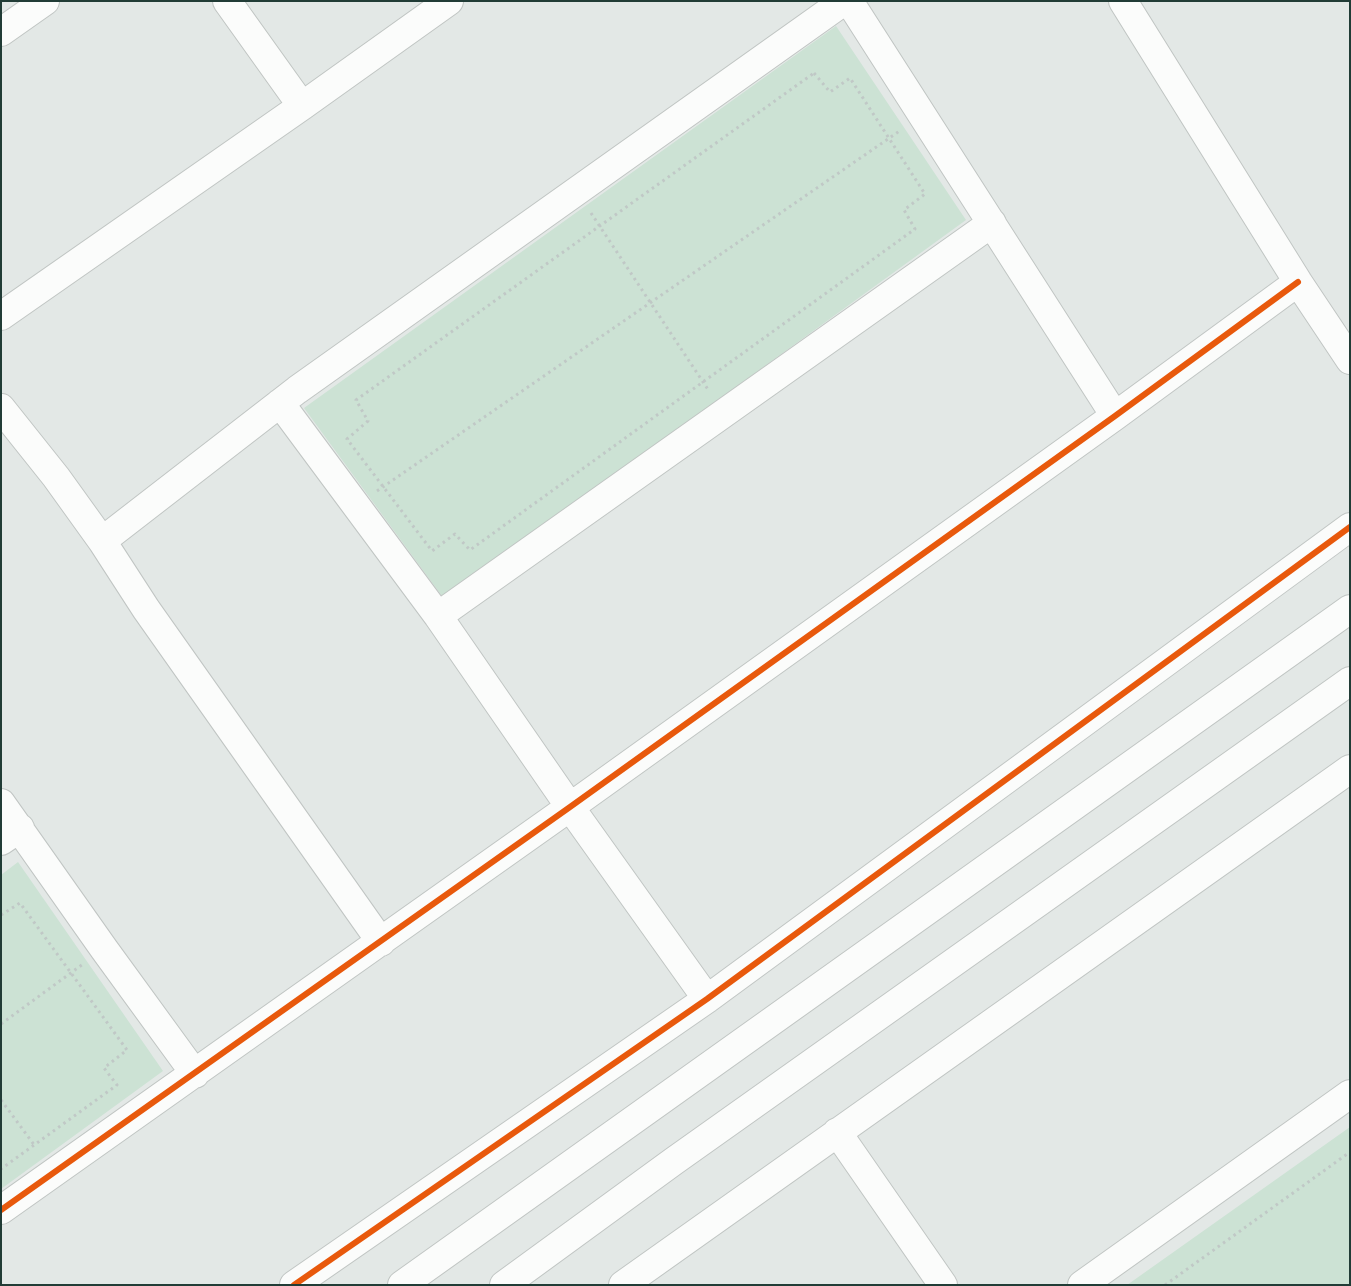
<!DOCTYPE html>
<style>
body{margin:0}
#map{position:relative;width:1351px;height:1286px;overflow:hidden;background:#e3e8e6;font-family:"PT Sans Narrow",sans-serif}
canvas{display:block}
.frame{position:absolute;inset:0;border:2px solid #213c36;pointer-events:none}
</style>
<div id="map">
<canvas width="1351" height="1286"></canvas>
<div class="frame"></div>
</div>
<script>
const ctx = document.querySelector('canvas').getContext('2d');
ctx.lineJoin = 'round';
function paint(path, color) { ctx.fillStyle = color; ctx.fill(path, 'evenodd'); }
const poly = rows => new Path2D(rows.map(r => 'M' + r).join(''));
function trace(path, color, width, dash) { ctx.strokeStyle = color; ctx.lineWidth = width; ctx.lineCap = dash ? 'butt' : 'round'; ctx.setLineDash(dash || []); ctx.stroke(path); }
paint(poly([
 [836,26,966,220,444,599,304,408],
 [18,862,163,1071,1,1189,1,875],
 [1350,1127,1350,1285,1127,1285]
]), '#cce2d4');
const minor = poly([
 [227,1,302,106],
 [849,1,1115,416],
 [1123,1,1298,282,1350,360],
 [1,32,45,1],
 [1,316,302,106,449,1],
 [280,403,438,616,570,807,707,999],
 [1,408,56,477,102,541,146,609,381,942],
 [102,541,297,390,844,1],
 [438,616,992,223],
 [1,803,104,949,195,1074],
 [1,841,20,828],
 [837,1132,943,1285],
 [1,1210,570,807,1115,416,1298,282],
 [294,1285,707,999,1350,527],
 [402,1285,1350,609],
 [504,1285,674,1161,1350,681],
 [623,1285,1350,769],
 [1082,1285,1350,1094]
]);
trace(minor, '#c0c5c3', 30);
trace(poly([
 [814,73,830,92,850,78,925,194,904,210,915,229,470,550,455,534,432,551,347,439,368,421,356,400,814,73],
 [591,213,709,391],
 [377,491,901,130],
 [1,915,20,903,127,1050,104,1068,117,1085,1,1169],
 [1,1024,83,964],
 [1,1100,35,1146],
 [1165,1285,1350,1152]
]), '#c0c8c6', 3, [2.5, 4]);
trace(minor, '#fbfcfb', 28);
trace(poly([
 [1,1210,570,807,1115,416,1298,282],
 [294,1285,707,999,1350,527]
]), '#e8590c', 6);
</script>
